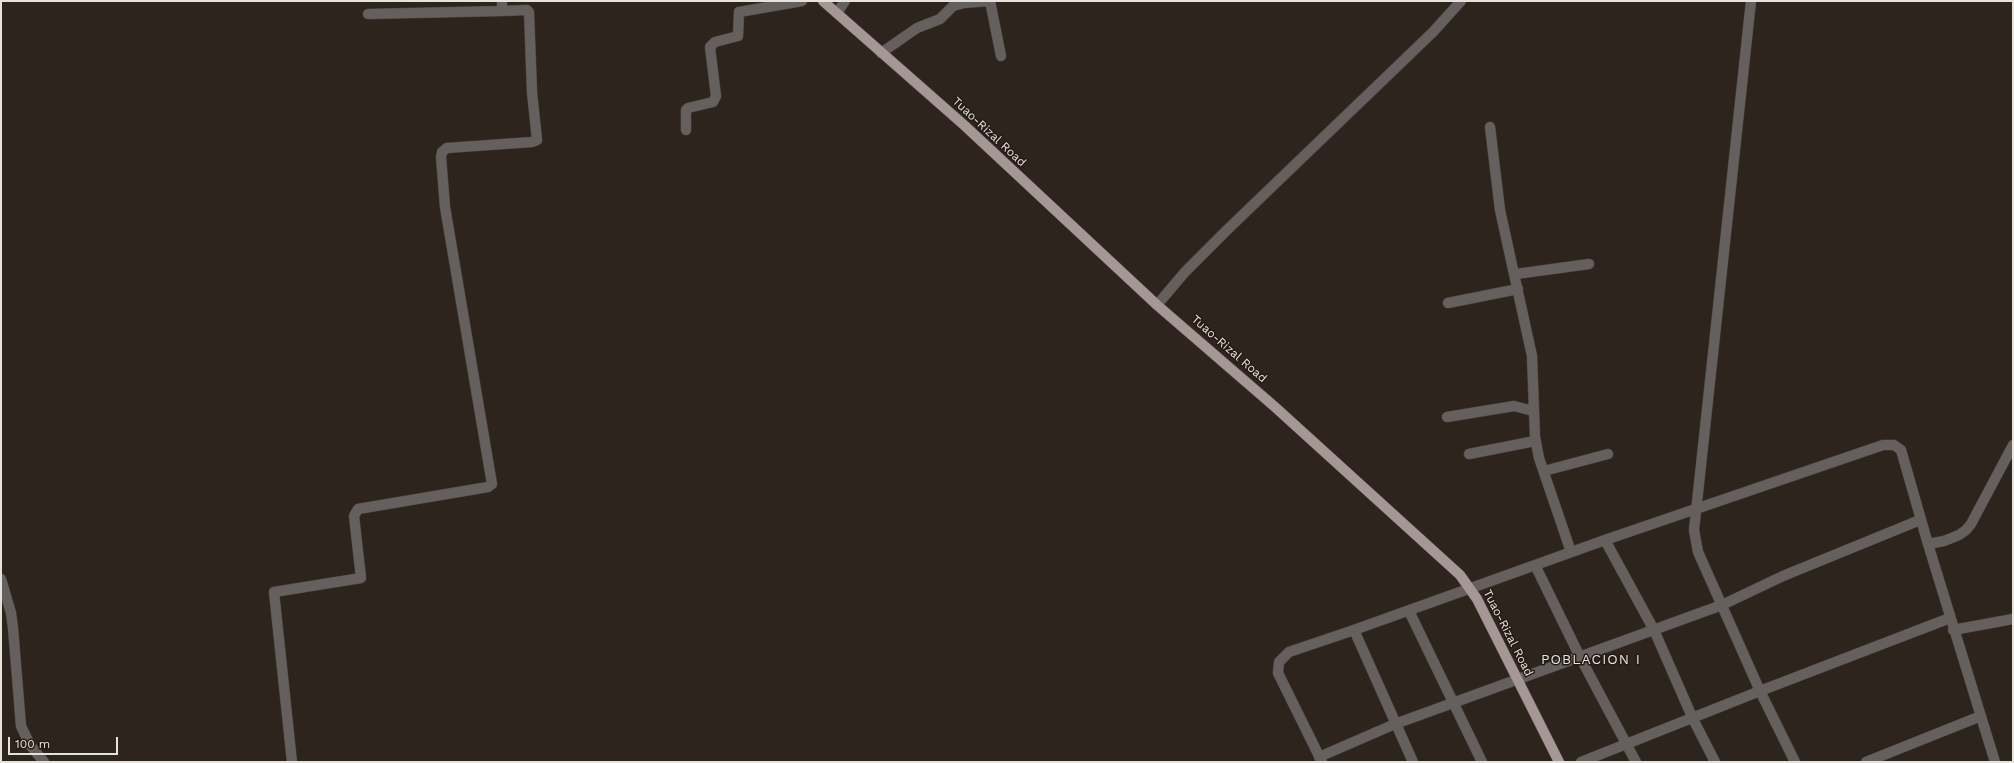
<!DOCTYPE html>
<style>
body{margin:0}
#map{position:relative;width:2014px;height:763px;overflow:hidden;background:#2d251d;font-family:"Work Sans",sans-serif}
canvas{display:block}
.frame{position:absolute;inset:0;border:2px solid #e7e2dc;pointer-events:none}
.scale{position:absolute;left:8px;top:737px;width:110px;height:18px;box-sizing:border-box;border:2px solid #e7e2dc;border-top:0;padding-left:5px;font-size:12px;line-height:14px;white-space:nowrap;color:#e7e2dc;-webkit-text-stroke:3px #231b14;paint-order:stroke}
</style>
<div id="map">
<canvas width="2014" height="763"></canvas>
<div class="frame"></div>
<div class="scale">100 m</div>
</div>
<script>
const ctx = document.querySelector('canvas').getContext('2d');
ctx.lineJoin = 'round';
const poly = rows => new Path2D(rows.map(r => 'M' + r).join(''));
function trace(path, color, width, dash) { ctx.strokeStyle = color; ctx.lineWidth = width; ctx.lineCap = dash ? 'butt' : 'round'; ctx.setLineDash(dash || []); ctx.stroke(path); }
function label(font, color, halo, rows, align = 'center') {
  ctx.font = font + ' "Work Sans",sans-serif'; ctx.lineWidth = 3; ctx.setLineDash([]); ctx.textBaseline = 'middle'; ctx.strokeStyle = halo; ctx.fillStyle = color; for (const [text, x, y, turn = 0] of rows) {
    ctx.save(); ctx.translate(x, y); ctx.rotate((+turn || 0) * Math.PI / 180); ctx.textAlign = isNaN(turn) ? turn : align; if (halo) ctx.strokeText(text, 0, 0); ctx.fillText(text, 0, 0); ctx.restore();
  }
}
const minor = poly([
 [990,1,1001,56],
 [1751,1,1694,530,1698,552,1760,691,1795,762],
 [837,13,845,1],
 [368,14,502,11],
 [881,53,917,28,940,19,953,6,964,3,990,1],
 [1490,127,1500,210,1532,356,1535,437,1539,458,1571,552],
 [686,130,686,110,688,108,713,102,716,96,710,47,715,42,738,36,739,12,802,1],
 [1516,274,1589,264],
 [1448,303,1518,289],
 [1157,305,1185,272,1228,229,1433,32,1461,1],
 [1447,417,1514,406,1533,411],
 [1469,454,1535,441],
 [1544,471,1608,454],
 [1605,540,1654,630,1693,719,1715,762],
 [1928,544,1995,762],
 [1535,565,1580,657,1636,762],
 [1,579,11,613,13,628,21,726,30,745,44,762],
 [1409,611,1482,762],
 [1354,630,1413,762],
 [1953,630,2013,619],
 [1319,757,1395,724,1722,605,1783,576,1920,520],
 [292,762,274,592,361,578,354,516,358,509,488,487,492,484,445,207,441,157,442,152,447,148,532,142,537,140,532,92,529,12,527,10,502,11,502,1],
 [1322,762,1278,673,1279,662,1289,652,1354,630,1605,540,1883,445,1894,445,1901,450,1928,544,1944,541,1959,535,1966,530,1971,524,2013,445],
 [1581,762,1760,691,1950,618],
 [1866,762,1981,716]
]);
const major = poly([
 [823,1,964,125,1157,305,1275,407,1460,575,1477,599,1559,762]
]);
trace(minor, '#4b433c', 11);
trace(major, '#4b433c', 11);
trace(minor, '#655f5e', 10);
trace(major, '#a49795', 10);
label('12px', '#e7e2dc', '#231b14', [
 ["Tuao-Rizal Road",989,132,43],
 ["Tuao-Rizal Road",1229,349,41],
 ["Tuao-Rizal Road",1508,633,63]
]);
ctx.letterSpacing = '1px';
label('14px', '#e7e2dc', '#231b14', [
 ["POBLACION I",1591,660]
]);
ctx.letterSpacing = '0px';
</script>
